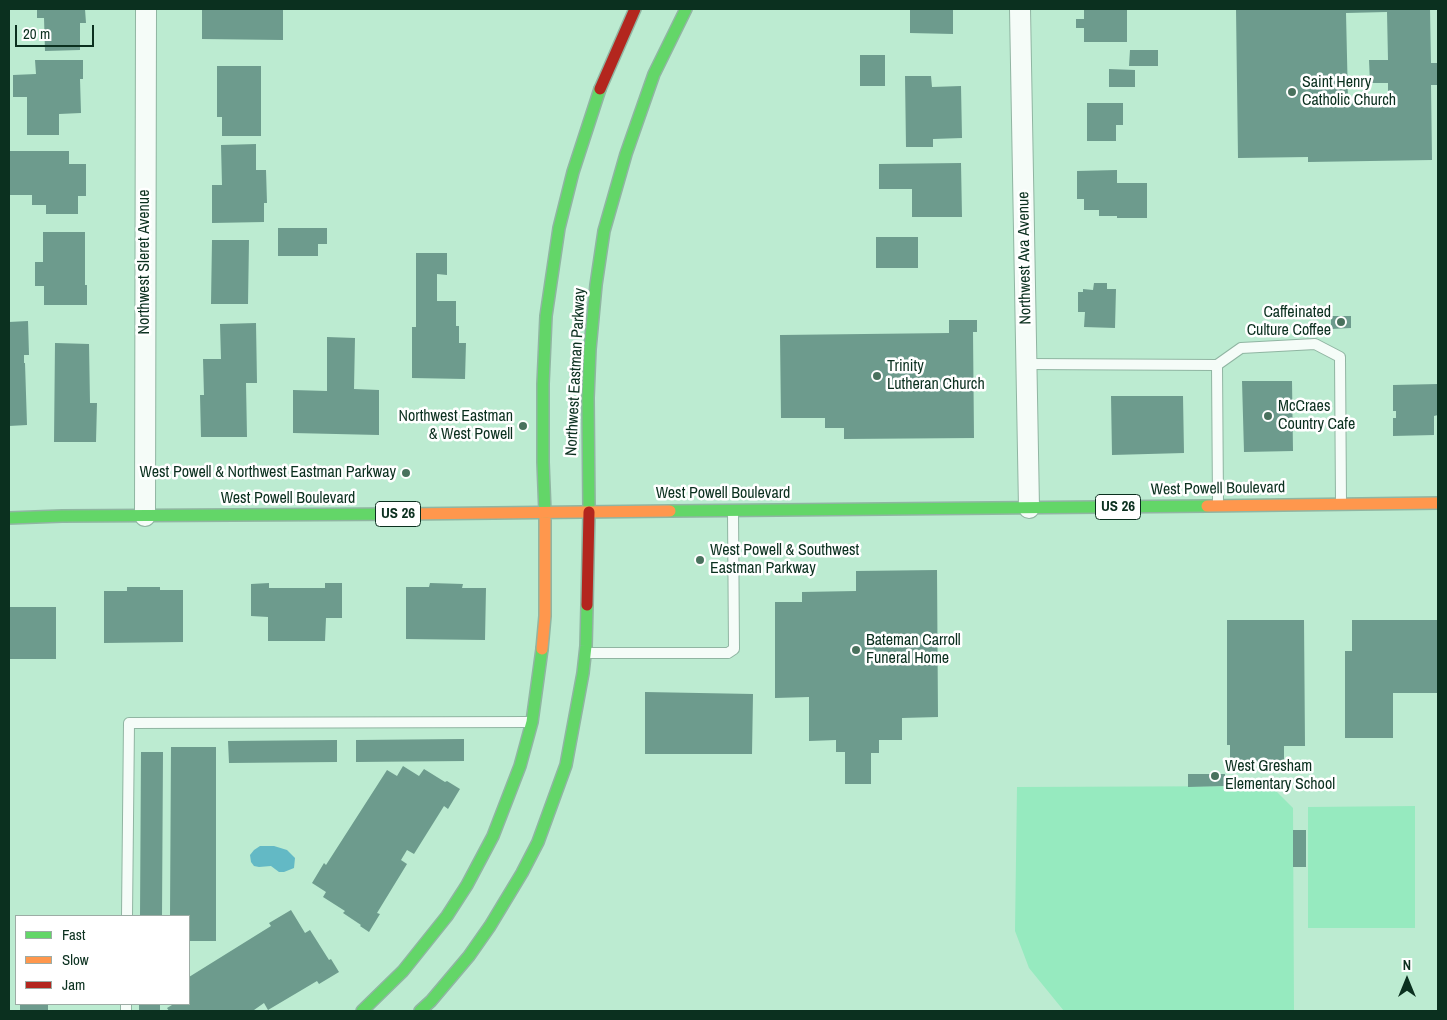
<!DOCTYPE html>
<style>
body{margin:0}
#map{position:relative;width:1447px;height:1020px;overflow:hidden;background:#bcebd1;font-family:"Archivo Narrow",sans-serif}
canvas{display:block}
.frame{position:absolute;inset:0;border:10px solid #0b301f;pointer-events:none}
.legend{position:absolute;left:15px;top:915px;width:175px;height:90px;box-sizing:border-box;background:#fff;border:1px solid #9daca5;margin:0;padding:6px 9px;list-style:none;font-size:15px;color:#0b301f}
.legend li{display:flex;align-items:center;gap:10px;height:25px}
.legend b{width:25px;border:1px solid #9daca5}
.north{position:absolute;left:1382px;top:955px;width:50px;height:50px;-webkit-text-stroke:4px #fff;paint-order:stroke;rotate:0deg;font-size:14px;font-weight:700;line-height:20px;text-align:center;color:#0b301f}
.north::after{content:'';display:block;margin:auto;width:18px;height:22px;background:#0b301f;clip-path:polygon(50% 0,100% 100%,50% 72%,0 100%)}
.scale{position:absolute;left:15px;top:25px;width:79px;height:22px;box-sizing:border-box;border:2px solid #0b301f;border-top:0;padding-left:6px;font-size:15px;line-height:18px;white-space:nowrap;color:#0b301f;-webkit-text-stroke:4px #fff;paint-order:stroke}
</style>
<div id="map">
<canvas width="1447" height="1020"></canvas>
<div class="frame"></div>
<ul class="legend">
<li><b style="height:6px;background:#63d668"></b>Fast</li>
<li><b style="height:6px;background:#ff974d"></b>Slow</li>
<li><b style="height:6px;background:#b3261e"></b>Jam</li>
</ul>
<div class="north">N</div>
<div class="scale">20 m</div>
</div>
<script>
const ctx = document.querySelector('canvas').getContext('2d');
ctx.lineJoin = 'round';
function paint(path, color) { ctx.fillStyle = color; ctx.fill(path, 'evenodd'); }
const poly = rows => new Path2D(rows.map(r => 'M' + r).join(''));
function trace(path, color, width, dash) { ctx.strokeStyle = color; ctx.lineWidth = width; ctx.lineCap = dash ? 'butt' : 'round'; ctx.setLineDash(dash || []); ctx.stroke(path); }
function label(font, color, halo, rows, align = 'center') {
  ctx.font = font + ' "Archivo Narrow",sans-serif'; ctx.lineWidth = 5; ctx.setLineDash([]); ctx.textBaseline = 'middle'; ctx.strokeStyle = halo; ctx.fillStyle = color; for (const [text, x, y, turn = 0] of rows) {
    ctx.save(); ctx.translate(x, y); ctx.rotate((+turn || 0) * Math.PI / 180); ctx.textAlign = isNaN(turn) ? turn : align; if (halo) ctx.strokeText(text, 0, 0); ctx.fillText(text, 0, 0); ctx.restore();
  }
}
paint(poly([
 [1271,786,1293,808,1294,1011,1064,1011,1029,968,1015,931,1017,787],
 [1415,806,1415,928,1308,928,1308,807]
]), '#96eabf');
paint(poly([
 [260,846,274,846,287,850,295,858,294,868,284,872,279,872,271,866,259,867,254,866,251,862,250,855,254,850]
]), '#63b9c5');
paint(poly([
 [37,9,85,9,86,23,80,23,80,50,45,51,44,18,37,18],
 [202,9,283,9,283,40,202,39],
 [910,9,953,9,953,34,910,33],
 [1084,9,1127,9,1127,42,1084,42,1084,28,1076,28,1076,19,1084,19],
 [1236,9,1430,9,1431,63,1437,63,1438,85,1431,85,1432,160,1308,162,1308,157,1238,158],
 [1387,12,1388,60,1369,60,1370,83,1388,83,1388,99,1348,100,1346,13],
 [1130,50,1158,50,1158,66,1129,66],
 [860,55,885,55,885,86,860,86],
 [35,60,83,60,83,79,80,79,81,113,59,114,59,135,27,135,27,97,13,97,13,75,36,74],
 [217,66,261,66,261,136,222,136,222,117,217,117],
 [1109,69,1135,70,1135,87,1109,87],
 [905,76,931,76,932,87,961,86,962,138,933,139,933,147,906,147],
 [1087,103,1123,103,1123,125,1116,125,1116,141,1087,141],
 [256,144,256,170,266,170,267,203,264,203,264,222,212,223,212,185,222,185,221,145],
 [9,151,69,151,69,164,86,164,86,196,78,196,78,214,46,214,46,205,32,205,32,195,9,195],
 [961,163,962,217,912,217,912,189,879,189,879,164],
 [1117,170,1117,183,1147,183,1147,218,1117,218,1117,216,1099,216,1099,210,1084,210,1084,199,1077,199,1077,171],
 [278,228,327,228,327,244,318,244,318,256,278,256],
 [43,232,85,232,85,285,87,285,87,305,44,305,44,286,35,286,35,262,43,262],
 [876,237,918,237,918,268,876,268],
 [212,240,249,240,248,304,211,304],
 [416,253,447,253,447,275,437,274,437,301,456,301,456,326,459,326,459,343,466,343,465,379,412,378,412,327,416,327],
 [1094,283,1107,283,1107,289,1116,289,1115,328,1084,327,1085,312,1078,312,1078,292,1083,292,1083,289,1093,290],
 [1331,316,1351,316,1351,328,1331,329],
 [949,320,977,320,977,332,973,332,974,438,844,439,844,428,825,428,825,418,781,418,780,335,949,333],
 [28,321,29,355,24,355,24,363,25,363,27,425,9,426,9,322],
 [256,323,257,383,246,383,247,437,201,437,200,395,204,395,203,359,221,359,220,324],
 [327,337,355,338,354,389,379,390,379,435,293,433,293,390,327,391],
 [55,343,89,344,90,403,97,403,96,442,54,442],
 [1242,381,1292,381,1293,451,1244,452],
 [1438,384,1438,415,1434,416,1434,435,1393,436,1393,418,1396,418,1396,411,1393,411,1393,385],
 [1111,396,1183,396,1184,453,1112,455],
 [937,570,938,717,902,718,902,740,879,740,879,753,871,753,871,784,845,784,845,752,836,752,836,740,809,741,809,697,775,698,775,602,802,602,802,592,856,591,856,571],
 [269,583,269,588,325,588,325,583,342,583,342,618,326,618,325,641,268,641,268,617,251,616,251,584],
 [430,583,463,584,462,588,486,588,485,640,406,639,406,587,429,587],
 [127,587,160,587,160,590,183,590,183,642,104,643,104,591,127,591],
 [9,607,56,607,56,659,9,659],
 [1227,620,1304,620,1305,746,1284,746,1284,764,1230,764,1230,745,1227,745],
 [1352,620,1438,620,1438,693,1393,693,1393,738,1345,738,1345,651,1352,651],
 [645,692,753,694,752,754,645,754],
 [464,739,464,761,356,762,356,740],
 [337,740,337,762,229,763,228,741],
 [171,747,216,747,216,941,189,941,189,916,170,916],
 [141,752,163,752,162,916,140,916],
 [403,766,419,776,424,769,445,782,447,781,460,789,448,809,444,806,414,854,407,850,401,860,407,864,377,913,380,914,369,932,360,926,361,925,343,913,345,911,323,897,326,892,312,883,324,863,326,865,387,770,397,776],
 [1188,774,1225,774,1225,786,1188,787],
 [1293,830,1306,830,1306,867,1293,867],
 [291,910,305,933,310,930,329,960,331,959,339,972,319,984,317,981,268,1010,264,1003,254,1010,255,1011,169,1011,167,1008,172,1005,172,1004,189,1004,189,977,271,926,269,923],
 [20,1004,48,1004,48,1011,20,1011],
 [139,1004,160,1004,160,1011,139,1011]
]), '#6d9b8d');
const lane = poly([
 [1027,364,1217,365,1241,348,1315,344,1340,357,1341,503],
 [1217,365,1218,504],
 [587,653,728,653,734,649,733,512],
 [127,916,129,723,531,722],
 [126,1011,126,1004]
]);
const street = poly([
 [1020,9,1029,508],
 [145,516,146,9]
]);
const fast = poly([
 [670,511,1207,506],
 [589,512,588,398,590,349,596,285,604,231,626,154,654,74,686,9],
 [545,513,543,462,543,384,546,316,559,228,573,172,600,89],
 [9,518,62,516,405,514],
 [362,1011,403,971,447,916,467,885,493,836,520,766,532,722,542,649],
 [420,1011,431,1001,469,956,490,926,522,873,538,842,566,765,583,673,586,646,587,605]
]);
const slow = poly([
 [1207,506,1438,503],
 [405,514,670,511],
 [542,649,545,616,545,513]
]);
const jam = poly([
 [600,89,635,9],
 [587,605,589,512]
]);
trace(lane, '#90b5a2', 12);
trace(street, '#90b5a2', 22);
trace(fast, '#90b5a2', 14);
trace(slow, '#90b5a2', 14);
trace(jam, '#90b5a2', 14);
trace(lane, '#f5fcf8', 10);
trace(street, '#f5fcf8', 20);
trace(fast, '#63d668', 11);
trace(slow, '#ff974d', 11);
trace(jam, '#b3261e', 11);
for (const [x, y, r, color] of [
 [1292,92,5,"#49715d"],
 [1341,322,5,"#49715d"],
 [877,376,5,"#49715d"],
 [1268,416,5,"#49715d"],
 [523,426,5,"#49715d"],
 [406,473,5,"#49715d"],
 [700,560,5,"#49715d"],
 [856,650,5,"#49715d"],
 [1215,776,5,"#49715d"]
]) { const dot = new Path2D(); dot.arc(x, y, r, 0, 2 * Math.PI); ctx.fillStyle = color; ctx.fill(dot); trace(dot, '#fff', 2); }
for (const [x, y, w] of [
 [1118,507,45],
 [398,514,45]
]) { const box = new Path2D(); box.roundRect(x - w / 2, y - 12.5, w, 25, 4); ctx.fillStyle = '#fff'; ctx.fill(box); trace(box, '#0b301f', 1); }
label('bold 15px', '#0b301f', null, [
 ["US 26",1118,507],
 ["US 26",398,514]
]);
label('16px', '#0b301f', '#fff', [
 ["Saint Henry",1302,83],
 ["Catholic Church",1302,101],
 ["Caffeinated",1331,313,"right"],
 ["Culture Coffee",1331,331,"right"],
 ["Trinity",887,367],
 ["Lutheran Church",887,385],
 ["McCraes",1278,407],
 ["Country Cafe",1278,425],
 ["Northwest Eastman",513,417,"right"],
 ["& West Powell",513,435,"right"],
 ["West Powell & Northwest Eastman Parkway",396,473,"right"],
 ["West Powell & Southwest",710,551],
 ["Eastman Parkway",710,569],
 ["Bateman Carroll",866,641],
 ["Funeral Home",866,659],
 ["West Gresham",1225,767],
 ["Elementary School",1225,785]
], 'left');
label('16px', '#0b301f', '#fff', [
 ["Northwest Ava Avenue",1025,258,-91],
 ["Northwest Sleret Avenue",145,262,-90],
 ["Northwest Eastman Parkway",576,372,-87],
 ["West Powell Boulevard",1218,489,-1],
 ["West Powell Boulevard",723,494],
 ["West Powell Boulevard",288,499]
]);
</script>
